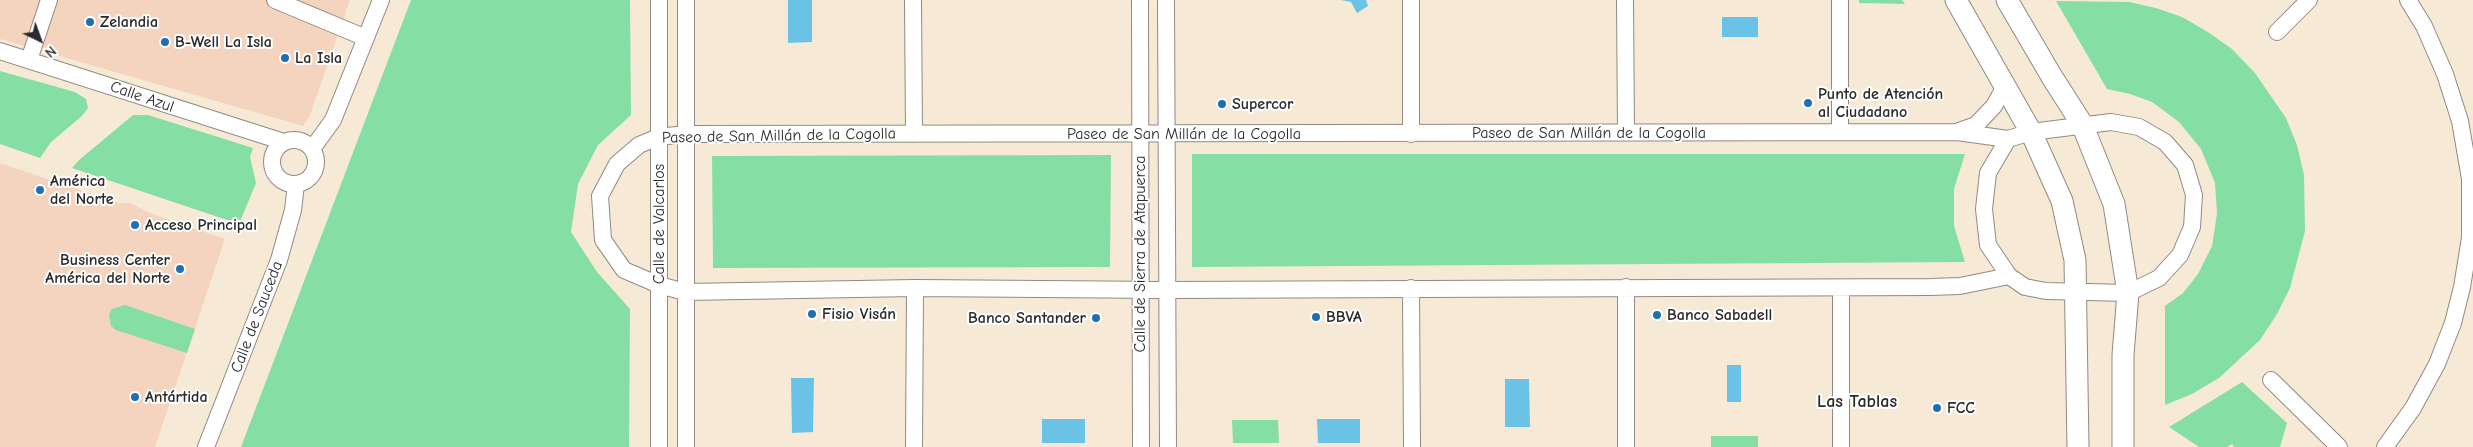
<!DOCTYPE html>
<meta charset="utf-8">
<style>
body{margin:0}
#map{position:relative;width:2473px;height:447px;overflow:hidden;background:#f6ead7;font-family:"Comic Neue",sans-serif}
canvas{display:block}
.north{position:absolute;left:15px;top:15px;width:50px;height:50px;-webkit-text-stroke:4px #fff;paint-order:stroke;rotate:138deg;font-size:14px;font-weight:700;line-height:20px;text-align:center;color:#2b2b2b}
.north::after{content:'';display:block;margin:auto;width:18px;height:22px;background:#2b2b2b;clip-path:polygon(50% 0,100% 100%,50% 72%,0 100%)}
</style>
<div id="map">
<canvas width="2473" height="447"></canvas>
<div class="north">N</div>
</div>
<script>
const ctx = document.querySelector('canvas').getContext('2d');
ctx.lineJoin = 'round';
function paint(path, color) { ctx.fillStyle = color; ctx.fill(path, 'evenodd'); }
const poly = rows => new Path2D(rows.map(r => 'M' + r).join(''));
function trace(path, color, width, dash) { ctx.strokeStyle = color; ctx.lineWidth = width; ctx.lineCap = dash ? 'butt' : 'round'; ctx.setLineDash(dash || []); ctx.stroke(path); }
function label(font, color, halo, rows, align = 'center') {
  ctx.font = font + ' "Comic Neue",sans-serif'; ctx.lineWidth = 4; ctx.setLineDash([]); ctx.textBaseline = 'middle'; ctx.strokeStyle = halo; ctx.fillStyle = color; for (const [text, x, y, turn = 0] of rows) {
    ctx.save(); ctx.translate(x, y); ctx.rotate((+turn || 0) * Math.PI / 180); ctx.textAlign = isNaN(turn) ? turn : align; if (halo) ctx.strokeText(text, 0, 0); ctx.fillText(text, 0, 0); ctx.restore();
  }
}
paint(poly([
 [0,0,350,0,310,115,303,126,0,39],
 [0,163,119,203,130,203,150,213,225,239,155,447,0,447]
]), '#f4d4bf');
paint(poly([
 [411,0,630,0,631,115,598,145,578,184,571,232,597,272,630,309,629,447,241,447],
 [1859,0,1902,0,1905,4,1859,3],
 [2056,1,2129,2,2156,8,2182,17,2208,32,2232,49,2255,73,2286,118,2297,145,2304,175,2305,231,2290,288,2277,314,2260,340,2219,378,2192,394,2165,405,2165,306,2183,293,2198,274,2212,246,2217,214,2215,183,2201,149,2179,122,2152,102,2130,94,2107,89],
 [0,71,75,92,86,99,88,108,82,116,51,142,40,158,0,144],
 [133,115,148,115,253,148,250,157,256,183,239,224,72,168,79,160],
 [1192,154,1965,154,1954,189,1954,226,1965,262,1192,267],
 [1111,155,1110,267,713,268,712,156],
 [125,305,195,329,187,353,116,330,111,326,109,314,112,309],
 [2242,382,2287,423,2280,447,2234,447,2232,444,2227,447,2199,447,2169,427],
 [1232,420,1278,420,1279,443,1233,443],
 [1711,436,1758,436,1758,447,1711,447]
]), '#85dfa5');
paint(poly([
 [788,0,812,0,812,42,788,43],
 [1341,0,1366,0,1368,6,1357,13,1351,2],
 [1722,17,1758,17,1758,37,1722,37],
 [1727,365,1741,365,1741,402,1727,402],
 [791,378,814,378,813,432,792,433],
 [1505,379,1529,379,1530,427,1505,427],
 [1042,419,1085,419,1085,443,1042,443],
 [1317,419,1360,419,1360,443,1318,443]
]), '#6ac2e7');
const minor = poly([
 [275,0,366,38],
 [659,0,659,447],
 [913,0,914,134],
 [1140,0,1141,447],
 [1166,0,1168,447],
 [1411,0,1411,134],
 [1625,0,1626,133],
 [1840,0,1840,132],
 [2277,32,2309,0],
 [0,51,284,142],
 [29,60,49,0],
 [1959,131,1976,125,1994,106,2005,86],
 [2008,139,1988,173,1984,209,1988,245,2009,276,2025,287,2046,291,2128,293,2159,278,2180,255,2192,227,2194,195,2185,165,2165,142,2139,127,2111,122,2031,132,2008,139,1957,132,686,134,658,137,639,145,617,164,600,196,603,240,624,270,659,285,685,292,915,288,1167,290,1930,287,1960,286,2009,276],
 '272 162a22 22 0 1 1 44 0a22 22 0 1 1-44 0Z',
 [312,149,333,120,381,0],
 [1626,287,1626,447],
 [1411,288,1412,447],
 [2271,380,2339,447],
 [206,447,279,260,293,210,296,184],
 [686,447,686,0],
 [914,447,915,288],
 [1841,447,1841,288],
 [2385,447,2413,408,2437,364,2453,323,2462,287,2470,238,2470,179,2460,121,2445,74,2424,26,2408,0]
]);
const tertiary = poly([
 [1956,0,2031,132,2062,201,2075,260,2078,447],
 [2007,0,2052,77,2082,124,2114,204,2128,293,2123,355,2123,447]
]);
trace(minor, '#908a81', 18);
trace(tertiary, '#908a81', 23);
trace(minor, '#fff', 16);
trace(tertiary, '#fff', 21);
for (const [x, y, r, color] of [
 [90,22,5,"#1f6fb2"],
 [165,42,5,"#1f6fb2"],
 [285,58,5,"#1f6fb2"],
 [1808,103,5,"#1f6fb2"],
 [1222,104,5,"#1f6fb2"],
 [40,190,5,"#1f6fb2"],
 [135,225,5,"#1f6fb2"],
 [180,269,5,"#1f6fb2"],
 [812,314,5,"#1f6fb2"],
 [1657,315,5,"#1f6fb2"],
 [1316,317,5,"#1f6fb2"],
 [1096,318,5,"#1f6fb2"],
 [135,397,5,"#1f6fb2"],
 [1937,408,5,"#1f6fb2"]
]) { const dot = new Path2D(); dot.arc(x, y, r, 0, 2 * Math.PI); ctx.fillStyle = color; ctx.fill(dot); trace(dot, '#fff', 2); }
label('bold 16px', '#2b2b2b', '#fff', [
 ["Zelandia",100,22],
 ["B-Well La Isla",175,42],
 ["La Isla",295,58],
 ["Punto de Atención",1818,94],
 ["al Ciudadano",1818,112],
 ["Supercor",1232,104],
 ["América",50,181],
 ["del Norte",50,199],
 ["Acceso Principal",145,225],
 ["Business Center",170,260,"right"],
 ["América del Norte",170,278,"right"],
 ["Fisio Visán",822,314],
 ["Banco Sabadell",1667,315],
 ["BBVA",1326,317],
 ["Banco Santander",1086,318,"right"],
 ["Antártida",145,397],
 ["FCC",1947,408]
], 'left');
label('16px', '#2b2b2b', '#fff', [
 ["Calle Azul",142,97,19],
 ["Paseo de San Millán de la Cogolla",1589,133],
 ["Paseo de San Millán de la Cogolla",1184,134],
 ["Paseo de San Millán de la Cogolla",779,136,-1],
 ["Calle de Valcarlos",659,224,-90],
 ["Calle de Sierra de Atapuerca",1140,254,-90],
 ["Calle de Sauceda",257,317,-69]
]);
label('bold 18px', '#2b2b2b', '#fff', [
 ["Las Tablas",1857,402]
]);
</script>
